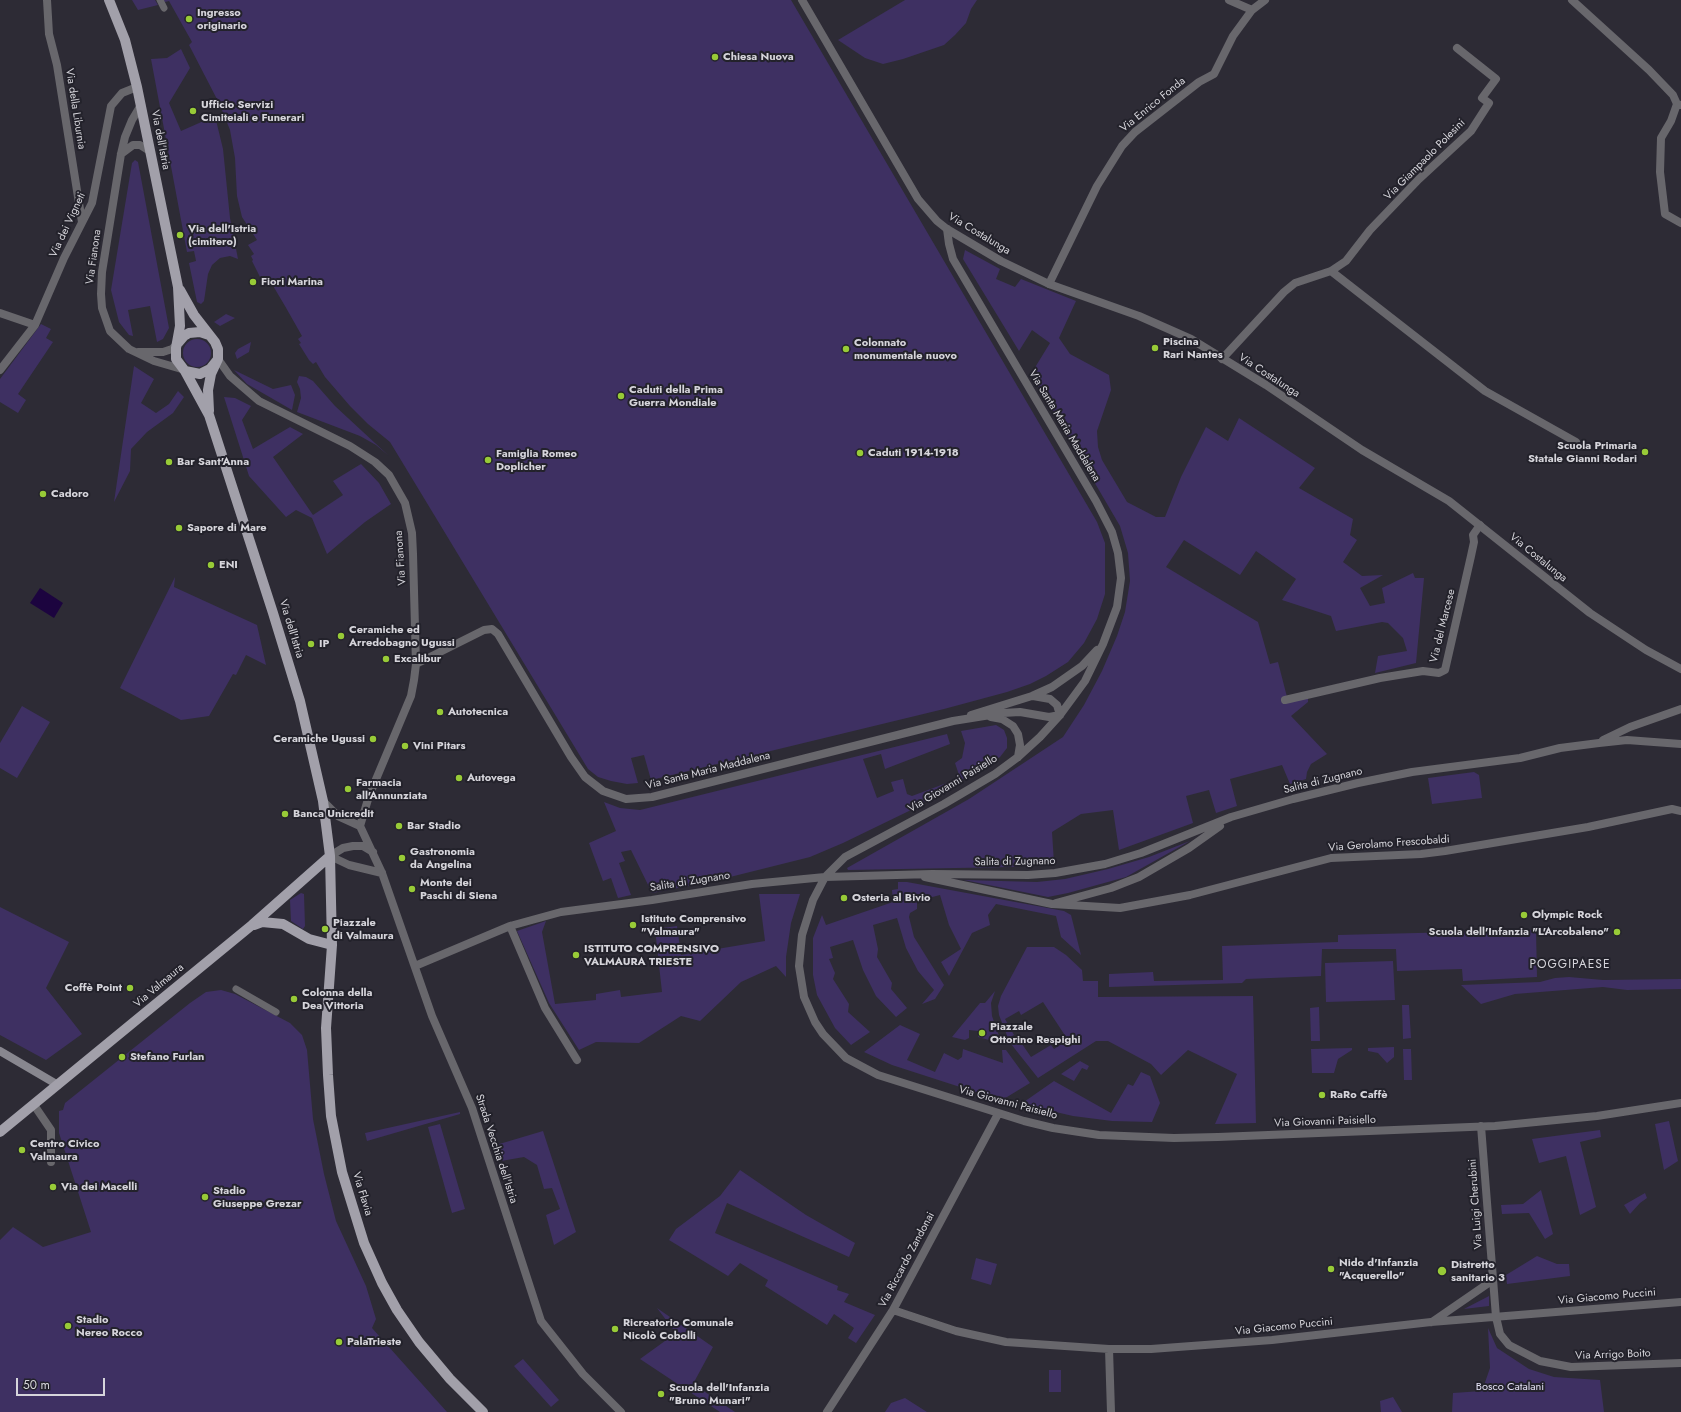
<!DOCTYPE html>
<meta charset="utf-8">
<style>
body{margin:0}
#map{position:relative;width:1681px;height:1412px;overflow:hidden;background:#2d2b35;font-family:Jost,sans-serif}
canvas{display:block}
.scale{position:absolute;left:16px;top:1378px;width:89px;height:18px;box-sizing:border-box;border:2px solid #d6d5db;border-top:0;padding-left:5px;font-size:12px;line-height:14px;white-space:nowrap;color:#d6d5db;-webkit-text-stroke:3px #23222b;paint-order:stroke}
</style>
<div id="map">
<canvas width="1681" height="1412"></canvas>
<div class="scale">50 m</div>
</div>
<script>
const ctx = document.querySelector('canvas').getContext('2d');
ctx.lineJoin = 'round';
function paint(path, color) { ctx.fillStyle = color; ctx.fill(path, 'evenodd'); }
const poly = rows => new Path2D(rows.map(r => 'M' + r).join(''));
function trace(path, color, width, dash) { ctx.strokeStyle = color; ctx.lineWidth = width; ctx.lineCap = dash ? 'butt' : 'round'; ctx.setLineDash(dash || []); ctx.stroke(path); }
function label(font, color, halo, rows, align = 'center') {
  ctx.font = font + ' Jost,sans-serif'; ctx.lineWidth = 4; ctx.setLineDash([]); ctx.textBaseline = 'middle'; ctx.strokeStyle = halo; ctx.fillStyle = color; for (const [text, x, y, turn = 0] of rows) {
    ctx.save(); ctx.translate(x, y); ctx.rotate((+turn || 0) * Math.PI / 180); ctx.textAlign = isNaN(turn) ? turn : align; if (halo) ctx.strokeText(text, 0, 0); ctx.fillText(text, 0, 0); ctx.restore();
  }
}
paint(poly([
 [132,0,155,0,158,5,138,10],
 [163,0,791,0,1097,522,1105,543,1105,594,1097,619,1084,643,1068,662,1046,676,1030,684,1007,692,944,709,651,780,644,755,631,758,638,783,627,784,611,781,598,777,588,769,390,442,368,424,350,406,325,377,316,362,313,364,309,360,299,344,301,343,298,339,302,336,285,306,269,279,265,281,262,276,260,277,252,261,253,260,251,256,254,254,248,245,257,240,242,217,237,196,235,158,230,130,220,105,189,45,192,42,169,1,165,2],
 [905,0,977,0,971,9,966,23,955,35,944,45,903,59,883,64,865,58,838,40],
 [181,49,190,68,169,103,181,131,215,116,223,149,230,218,238,259,230,256,220,258,212,265,208,274,204,301,201,304,197,302,189,263,196,261,194,251,187,252,151,59,167,58],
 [135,160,138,162,169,328,163,339,157,342,150,306,128,310,133,336,129,335,119,322,111,290,132,163],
 [965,250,1000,269,996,279,1015,287,1021,279,1076,301,1059,338,1070,354,1109,375,1111,390,1097,431,1098,447,1102,460,1127,502,1156,517,1165,517,1181,477,1206,427,1228,441,1239,418,1315,468,1299,488,1353,519,1350,535,1357,540,1343,562,1362,576,1383,575,1360,588,1370,606,1385,603,1382,588,1413,573,1415,578,1424,578,1416,663,1375,673,1378,656,1407,651,1403,638,1388,623,1382,622,1336,631,1331,616,1282,600,1296,579,1256,551,1240,575,1184,540,1166,567,1258,622,1270,664,1278,662,1287,697,1282,699,1283,703,1308,698,1308,702,1291,716,1327,754,1311,764,1307,772,1306,779,1290,784,1282,765,1230,779,1237,806,1216,813,1209,790,1186,796,1193,823,1119,850,1113,810,1081,814,1052,832,1054,863,1011,867,848,870,847,868,969,799,1063,737,1084,705,1102,671,1117,636,1125,612,1130,581,1128,553,1120,526,1031,374,1050,343,1032,330,1019,351,963,259],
 [226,314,235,318,220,326,214,322],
 [41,324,51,329,46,338,53,342,18,394,26,400,18,413,0,402,0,379],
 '183 353a14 14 0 1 1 28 0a14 14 0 1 1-28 0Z',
 [251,342,249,352,237,359,235,353,238,349],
 [134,366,154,379,141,403,156,413,169,404,178,391,184,397,173,413,147,432,131,449,130,471,114,502],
 [234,370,273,389,291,385,295,395,292,410,247,384],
 [299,376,306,377,313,381,335,406,389,456,376,445,360,436,297,412,301,398,300,389,297,382],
 [224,397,235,398,251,406,242,420,253,449,290,427,303,434,273,457,313,515,343,495,333,481,361,464,379,483,391,504,365,522,327,554,312,518,296,510,286,517,249,476],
 [175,577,174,587,257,625,266,665,246,655,236,675,233,674,209,716,181,720,120,688],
 [22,706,50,722,17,778,0,768,0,743],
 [996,725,1004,730,1007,738,1007,748,1000,757,909,811,843,843,810,857,714,881,652,893,631,850,621,852,625,861,619,863,631,895,618,898,611,878,603,881,589,843,616,831,604,802,620,808,640,810,947,734,950,744,885,769,881,754,863,759,877,798,894,791,891,782,903,779,907,794,912,796,960,778,955,763,962,758,965,743,961,731],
 [1474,772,1479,775,1482,798,1432,804,1428,778],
 [1190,841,1126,877,1068,893,1048,897,964,880,1037,882,1065,879,1108,869,1149,857],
 [898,882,907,882,1064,911,1071,915,1081,955,1061,937,1056,916,996,904,988,915,990,925,972,933,949,976,941,962,961,949,949,925,940,895,917,901,917,909,910,913,909,917,914,937,944,985,935,999,922,1004,934,990,918,971,906,948,897,918,873,925,878,949,877,957,892,983,891,989,907,1008,896,1017,876,996,863,970,853,940,830,947,833,958,829,959,835,973,833,979,849,1004,848,1012,870,1032,851,1045,835,1028,817,995,813,975,813,938,822,915,826,925,893,902,892,890,898,889],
 [301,893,304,894,305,926,303,929,291,921,290,900],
 [759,894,800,894,791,923,786,957,786,977,776,966,741,982,700,1021,681,1016,639,1043,596,1042,579,1050,549,1003,517,931,546,921,542,932,555,1004,596,1000,596,994,620,990,621,997,662,992,655,929,677,926,681,955,765,941],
 [0,907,69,942,46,988,82,1034,46,1060,0,1035],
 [1536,930,1537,977,1463,981,1462,969,1397,971,1396,949,1322,949,1321,976,1246,979,1242,983,1109,987,1109,974,1153,972,1154,981,1223,980,1222,946,1338,942,1338,935],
 [1027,947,1054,947,1066,955,1082,970,1083,981,1098,981,1098,997,1253,996,1256,1123,1215,1124,1237,1074,1188,1050,1161,1075,1151,1064,1108,1041,1096,1041,1038,1078,1011,1044,1021,1038,1023,1042,1022,1044,1031,1057,1051,1045,1054,1049,1068,1040,1043,1002,1021,1015,1019,1011,1005,1019,1014,1035,1008,1038,999,1015,998,1006,1001,996],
 [1393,961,1395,1000,1326,1002,1325,963],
 [1569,977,1603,980,1681,979,1681,989,1627,990,1603,987,1515,994,1481,1004,1461,985,1540,982,1555,978],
 [221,990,235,994,290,1023,302,1035,307,1050,313,1119,324,1174,336,1221,366,1286,376,1319,372,1328,447,1412,0,1412,0,1240,13,1227,43,1247,91,1232,59,1133,59,1111,63,1110,65,1103,190,1003,206,992],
 [995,991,991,1003,992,1016,1000,1039,989,1040,978,1037,978,1031,969,1030,969,1038,965,1040,952,1037,980,1003,985,1003],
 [1402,1005,1409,1005,1411,1038,1403,1039],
 [1319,1007,1320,1041,1311,1041,1310,1008],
 [900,1025,920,1034,907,1060,935,1072,944,1053,958,1060,962,1057,963,1049,1003,1063,1002,1050,1006,1050,1030,1083,1007,1097,1001,1099,994,1098,892,1065,864,1052],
 [1394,1047,1394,1057,1387,1063,1378,1053,1368,1051,1368,1048],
 [1352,1048,1352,1050,1338,1059,1334,1073,1312,1073,1311,1049],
 [1403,1049,1411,1049,1412,1080,1404,1080],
 [1080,1061,1089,1066,1087,1070,1082,1068,1074,1081,1061,1074],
 [1141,1072,1150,1076,1160,1103,1152,1122,1112,1121,1073,1116,1021,1104,1054,1081,1111,1113,1128,1084,1133,1086],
 [460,1112,460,1114,367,1141,365,1133],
 [1669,1121,1678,1161,1664,1170,1655,1124],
 [440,1124,465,1209,452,1213,428,1127],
 [1600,1130,1601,1137,1580,1142,1596,1207,1580,1215,1566,1156,1539,1163,1532,1139],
 [543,1131,576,1232,554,1245,546,1215,560,1209,552,1188,544,1189,537,1165,524,1157,501,1161,496,1145],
 [740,1170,806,1215,855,1243,849,1257,727,1203,715,1233,838,1286,837,1290,849,1294,844,1302,875,1315,856,1343,848,1338,854,1328,834,1314,827,1325,765,1286,768,1280,740,1263,728,1276,669,1240,676,1229,720,1196],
 [1541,1190,1553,1234,1545,1239,1529,1213,1502,1214,1501,1205,1523,1204],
 [1645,1193,1647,1198,1640,1203,1630,1214,1624,1205],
 [1537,1256,1557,1264,1569,1264,1570,1276,1507,1284,1506,1275],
 [976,1258,997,1264,991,1285,971,1279],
 [1489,1296,1489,1306,1464,1309],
 [657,1308,713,1347,693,1384,735,1412,720,1412,640,1359,676,1333],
 [1488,1328,1497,1348,1529,1369,1554,1377,1600,1380,1604,1412,1452,1412,1453,1393,1482,1391,1490,1368],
 [523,1359,559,1400,551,1407,514,1366],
 [1049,1370,1061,1370,1061,1392,1049,1392],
 [1393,1397,1402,1412,1381,1412,1380,1401],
 [905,1398,927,1412,885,1412,891,1403]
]), '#3e3062');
paint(poly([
 [40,588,63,603,54,618,30,603]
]), '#1c043f');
trace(poly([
 [160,0,164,8],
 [236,989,276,1012]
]), '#68676c', 7);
trace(poly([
 [47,0,49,34,57,65,82,222],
 [1229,0,1252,10],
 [1572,0,1649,70,1673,95,1677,104,1681,105],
 [1677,104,1671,121,1661,138,1660,172,1665,214,1681,223],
 [141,105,132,120,125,137,121,154,102,272,101,294,102,308,110,331,129,349,154,361,185,370],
 [121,154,133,145,140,145,151,152],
 [947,229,949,244,953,259,1096,501,1112,532,1118,553,1121,578,1117,607,1103,644,1085,681,1060,715,1040,737,1018,757,995,774,944,804,845,857,825,877,813,900,802,935,799,966,804,997,815,1022,823,1034,846,1058,878,1075,1024,1121,1053,1128,1099,1135,1174,1138,1218,1137,1495,1126,1597,1116,1681,1103],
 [1331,271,1485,391,1576,442],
 [1049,284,1097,186,1122,146,1135,132,1199,82,1214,74,1233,36,1252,10,1265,0],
 [0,313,35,325],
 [138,352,163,352,172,349,178,343],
 [218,359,230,376,259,401,350,446,375,462,389,475,405,503,412,533,413,554,416,664,414,680,411,696,369,796,360,826],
 [1222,359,1284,292,1295,283,1331,271,1346,261,1370,230,1419,179,1471,131,1489,103,1482,98,1496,79,1457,48],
 [0,370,35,325,64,258,92,203,111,106,122,93,137,87],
 [416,664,484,630,492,629,498,634,571,757,585,777,603,791,626,799,652,797,953,721,1003,713,1020,712,1049,717,1060,715],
 [1033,696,1050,699,1057,705,1060,715],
 [1285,700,1380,678,1423,671,1439,673,1445,670,1471,556,1474,542,1473,535,1480,525],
 [971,715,1032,696,1052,687,1082,666,1097,650],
 [991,717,1002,719,1013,726,1018,734,1020,745,1018,757],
 [1603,740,1630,727,1681,709],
 [323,801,338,816,360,826,382,873,432,1016,472,1108,541,1321,583,1374,621,1412],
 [330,856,349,865,382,873],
 [330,856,343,848,353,846,363,846,373,852],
 [925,877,1052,904,1120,908,1190,895,1331,858,1421,854,1445,851,1588,827,1672,809,1681,811],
 [1056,903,1111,888,1139,877,1189,848,1220,826],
 [510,926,545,1008,577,1060],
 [415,966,510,926,561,912,652,900,752,884,825,877,932,874,1028,875,1055,873,1105,864,1141,853,1231,817,1293,799,1358,783,1412,772,1520,758,1560,748,1599,743,1627,740,1681,744],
 [34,1105,51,1130,51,1162],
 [1481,1126,1496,1317,1500,1334,1509,1345,1540,1361,1571,1367,1681,1363],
 [893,1310,956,1331,1006,1342,1109,1349,1151,1349,1272,1340,1431,1322,1681,1302],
 [1432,1322,1493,1280],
 [1109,1349,1111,1412],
 [827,1412,893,1310,998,1114]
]), '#68676c', 8);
trace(poly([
 [802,0,918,199,937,221,947,229,1001,261,1049,284,1139,316,1191,339,1266,385,1362,450,1449,501,1590,613,1646,650,1681,669]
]), '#68676c', 8);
trace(poly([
 [0,1051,58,1085]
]), '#88878f', 8);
trace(poly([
 [109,0,125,40,137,87,178,287,180,326,176,348,176,359,185,371,200,374,210,369,218,359],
 [180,290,194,315,215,342,218,349,218,359,211,374,208,390,209,411],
 [178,343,184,336,189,333,200,332,209,335],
 [185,371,209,415,273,613,300,701,323,801,330,856,332,945,326,1028,328,1075,331,1116,342,1172,364,1243,382,1283,397,1310,419,1342,450,1379,483,1412],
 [254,925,262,922,283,924,309,939,332,945],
 [0,1132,252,925,330,856]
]), '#a2a0aa', 10);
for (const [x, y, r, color] of [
 [189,19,4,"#98cb37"],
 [715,57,4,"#98cb37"],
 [193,111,4,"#98cb37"],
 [180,235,4,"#98cb37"],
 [253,282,4,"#98cb37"],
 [1155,348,4,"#98cb37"],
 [846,349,4,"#98cb37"],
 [621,396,4,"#98cb37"],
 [1645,452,4,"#98cb37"],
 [860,453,4,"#98cb37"],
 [488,460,4,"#98cb37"],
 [169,462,4,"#98cb37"],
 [43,494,4,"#98cb37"],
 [179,528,4,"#98cb37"],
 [211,565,4,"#98cb37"],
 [341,636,4,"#98cb37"],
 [311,644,4,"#98cb37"],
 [386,659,4,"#98cb37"],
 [440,712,4,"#98cb37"],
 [373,739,4,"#98cb37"],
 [405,746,4,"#98cb37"],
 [459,778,4,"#98cb37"],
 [348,789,4,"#98cb37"],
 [285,814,4,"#98cb37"],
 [399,826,4,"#98cb37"],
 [402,858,4,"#98cb37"],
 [412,889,4,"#98cb37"],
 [844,898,4,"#98cb37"],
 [1524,915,4,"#98cb37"],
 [633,925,4,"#98cb37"],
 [325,929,4,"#98cb37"],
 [1617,932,4,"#98cb37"],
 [576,955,4,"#98cb37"],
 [130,988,4,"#98cb37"],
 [294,999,4,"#98cb37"],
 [982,1033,4,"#98cb37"],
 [122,1057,4,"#98cb37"],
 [1322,1095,4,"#98cb37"],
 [22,1150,4,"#98cb37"],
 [53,1187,4,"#98cb37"],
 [205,1197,4,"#98cb37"],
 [1331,1269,4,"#98cb37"],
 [1442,1271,5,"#98cb37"],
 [68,1326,4,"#98cb37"],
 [615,1329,4,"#98cb37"],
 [339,1342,4,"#98cb37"],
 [661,1394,4,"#98cb37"]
]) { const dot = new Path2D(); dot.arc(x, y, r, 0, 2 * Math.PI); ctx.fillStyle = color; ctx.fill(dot); trace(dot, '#23222b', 1.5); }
label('bold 11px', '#d6d5db', '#23222b', [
 ["Ingresso",197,13],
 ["originario",197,26],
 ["Chiesa Nuova",723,57],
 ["Ufficio Servizi",201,105],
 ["Cimiteiali e Funerari",201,118],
 ["Via dell'Istria",188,229],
 ["(cimitero)",188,242],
 ["Fiori Marina",261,282],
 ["Piscina",1163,342],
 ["Rari Nantes",1163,355],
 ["Colonnato",854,343],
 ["monumentale nuovo",854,356],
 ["Caduti della Prima",629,390],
 ["Guerra Mondiale",629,403],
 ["Scuola Primaria",1637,446,"right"],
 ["Statale Gianni Rodari",1637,459,"right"],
 ["Caduti 1914-1918",868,453],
 ["Famiglia Romeo",496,454],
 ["Doplicher",496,467],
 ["Bar Sant'Anna",177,462],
 ["Cadoro",51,494],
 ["Sapore di Mare",187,528],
 ["ENI",219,565],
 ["Ceramiche ed",349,630],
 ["Arredobagno Ugussi",349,643],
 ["IP",319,644],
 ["Excalibur",394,659],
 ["Autotecnica",448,712],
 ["Ceramiche Ugussi",365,739,"right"],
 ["Vini Pitars",413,746],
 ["Autovega",467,778],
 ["Farmacia",356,783],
 ["all'Annunziata",356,796],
 ["Banca Unicredit",293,814],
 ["Bar Stadio",407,826],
 ["Gastronomia",410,852],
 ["da Angelina",410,865],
 ["Monte dei",420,883],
 ["Paschi di Siena",420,896],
 ["Osteria al Bivio",852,898],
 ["Olympic Rock",1532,915],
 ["Istituto Comprensivo",641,919],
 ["\"Valmaura\"",641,932],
 ["Piazzale",333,923],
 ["di Valmaura",333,936],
 ["Scuola dell'Infanzia \"L'Arcobaleno\"",1609,932,"right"],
 ["ISTITUTO COMPRENSIVO",584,949],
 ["VALMAURA TRIESTE",584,962],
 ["Coffè Point",122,988,"right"],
 ["Colonna della",302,993],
 ["Dea Vittoria",302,1006],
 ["Piazzale",990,1027],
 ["Ottorino Respighi",990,1040],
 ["Stefano Furlan",130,1057],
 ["RaRo Caffè",1330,1095],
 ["Centro Civico",30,1144],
 ["Valmaura",30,1157],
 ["Via dei Macelli",61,1187],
 ["Stadio",213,1191],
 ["Giuseppe Grezar",213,1204],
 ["Nido d'Infanzia",1339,1263],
 ["\"Acquerello\"",1339,1276],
 ["Distretto",1451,1265],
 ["sanitario 3",1451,1278],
 ["Stadio",76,1320],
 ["Nereo Rocco",76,1333],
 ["Ricreatorio Comunale",623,1323],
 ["Nicolò Cobolli",623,1336],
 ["PalaTrieste",347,1342],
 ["Scuola dell'Infanzia",669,1388],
 ["\"Bruno Munari\"",669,1401]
], 'left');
label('11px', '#d6d5db', '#23222b', [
 ["Via Enrico Fonda",1153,105,-39],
 ["Via della Liburnia",75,109,81],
 ["Via dell'Istria",160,140,79],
 ["Via Giampaolo Polesini",1425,160,-45],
 ["Via dei Vigneti",68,225,-65],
 ["Via Costalunga",979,234,31],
 ["Via Fianona",94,257,-82],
 ["Via Costalunga",1269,376,33],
 ["Via Santa Maria Maddalena",1064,426,59],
 ["Via Fianona",401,558,-94],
 ["Via Costalunga",1538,558,39],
 ["Via del Marcese",1443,626,-76],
 ["Via dell'Istria",291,629,73],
 ["Via Santa Maria Maddalena",708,771,-14],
 ["Salita di Zugnano",1323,781,-14],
 ["Via Giovanni Paisiello",953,784,-31],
 ["Via Gerolamo Frescobaldi",1389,844,-4],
 ["Salita di Zugnano",1015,862,-1],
 ["Salita di Zugnano",690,882,-9],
 ["Via Valmaura",159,986,-40],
 ["Via Giovanni Paisiello",1008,1103,15],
 ["Via Giovanni Paisiello",1325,1122,-2],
 ["Strada Vecchia dell'Istria",496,1149,72],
 ["Via Flavia",362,1194,73],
 ["Via Luigi Cherubini",1476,1204,-94],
 ["Via Riccardo Zandonai",907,1260,-62],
 ["Via Giacomo Puccini",1607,1297,-5],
 ["Via Giacomo Puccini",1284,1327,-6],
 ["Via Arrigo Boito",1613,1355,-2]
]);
label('11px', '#e3e0f3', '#23222b', [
 ["Bosco Catalani",1510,1387]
]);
ctx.letterSpacing = '1px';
label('12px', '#d6d5db', '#23222b', [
 ["POGGIPAESE",1570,965]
]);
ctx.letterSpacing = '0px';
</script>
